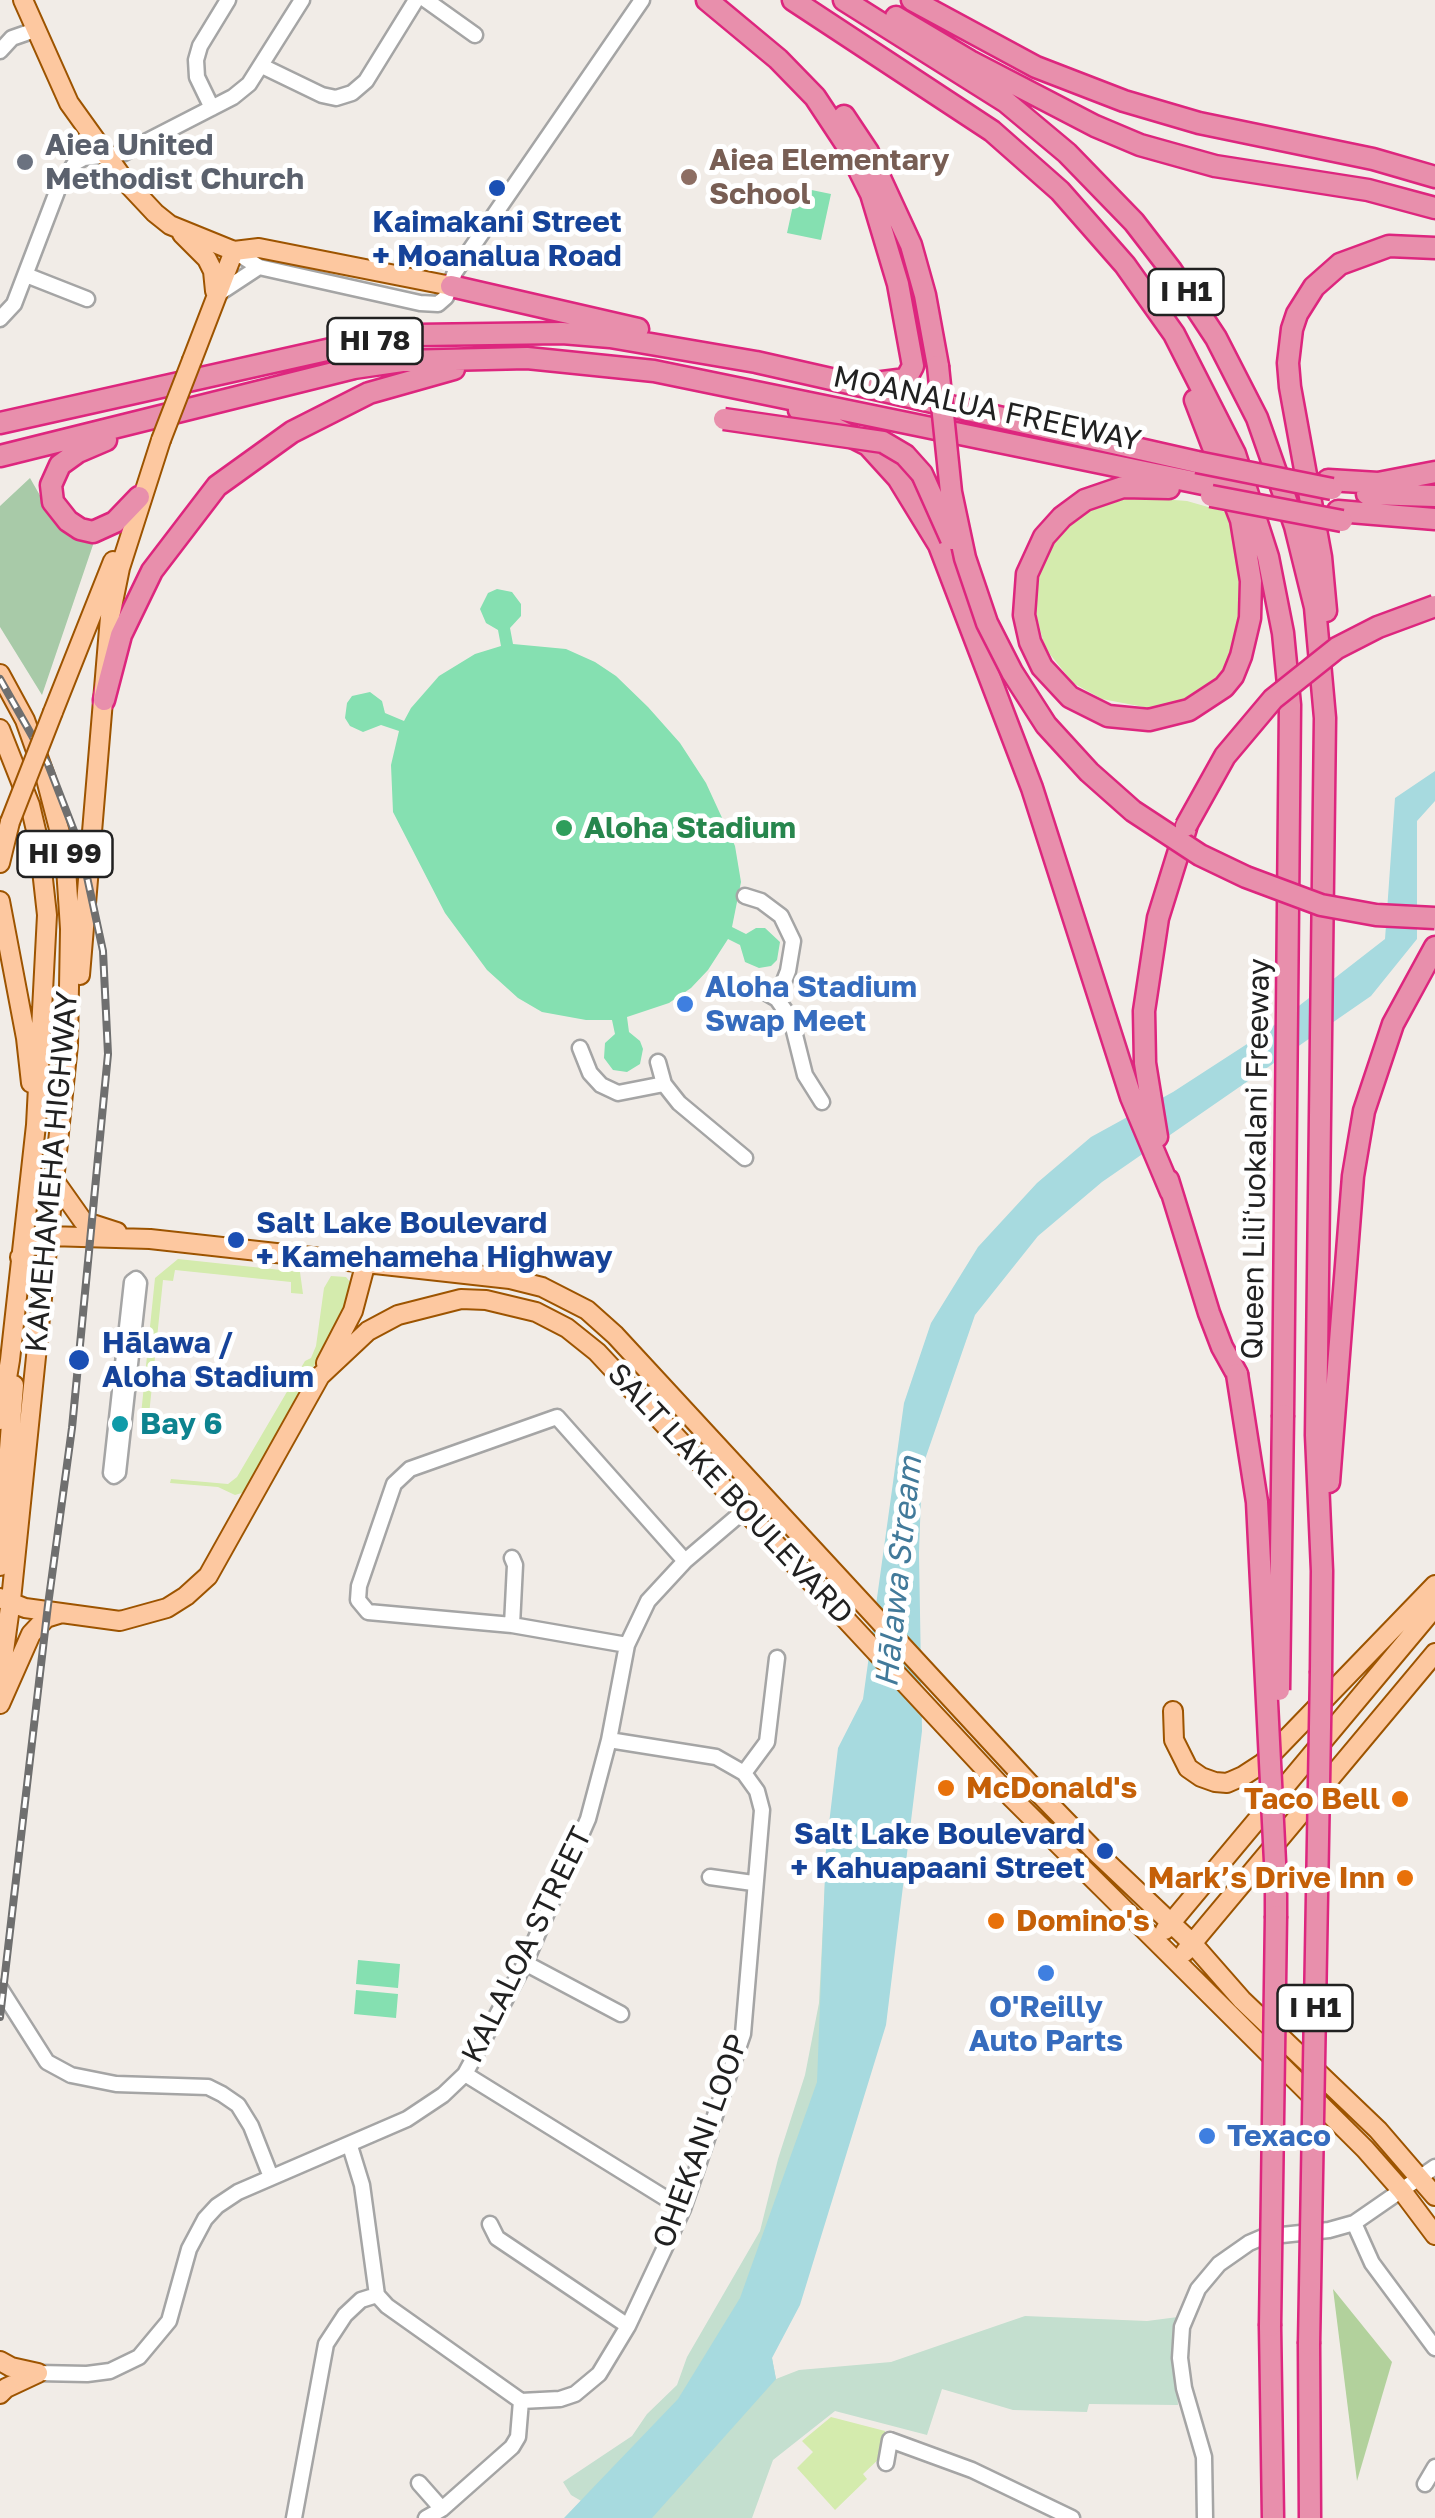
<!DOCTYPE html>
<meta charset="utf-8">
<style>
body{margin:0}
canvas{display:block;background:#f1ece7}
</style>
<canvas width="1435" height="2518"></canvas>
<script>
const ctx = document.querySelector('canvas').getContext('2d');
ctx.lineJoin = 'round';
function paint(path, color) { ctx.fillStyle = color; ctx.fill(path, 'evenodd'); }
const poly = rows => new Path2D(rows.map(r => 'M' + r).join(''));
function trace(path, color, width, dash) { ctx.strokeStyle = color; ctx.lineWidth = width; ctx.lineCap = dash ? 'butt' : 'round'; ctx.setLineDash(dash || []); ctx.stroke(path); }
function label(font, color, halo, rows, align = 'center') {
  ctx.font = font + ' "Golos Text",sans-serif'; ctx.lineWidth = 10; ctx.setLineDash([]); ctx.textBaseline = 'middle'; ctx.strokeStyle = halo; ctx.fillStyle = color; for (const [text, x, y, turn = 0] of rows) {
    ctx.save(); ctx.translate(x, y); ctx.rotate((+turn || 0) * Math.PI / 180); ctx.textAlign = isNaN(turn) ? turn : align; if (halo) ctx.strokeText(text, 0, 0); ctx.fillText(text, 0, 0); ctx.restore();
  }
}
paint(poly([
 [1136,497,1187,501,1236,515,1249,610,1230,664,1213,684,1192,697,1149,708,1102,699,1073,683,1045,648,1032,598,1041,555,1071,520,1098,504],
 [178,1259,300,1272,303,1294,291,1293,291,1282,175,1270,173,1281,163,1280,147,1434,139,1434,155,1278],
 [331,1276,346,1277,356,1289,245,1492,235,1495,218,1487,170,1483,171,1479,228,1484,237,1477,305,1361,311,1358,316,1346,324,1288],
 [831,2417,885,2431,882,2456,863,2474,867,2479,835,2510,797,2468,813,2452,802,2441]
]), '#d4ebad');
paint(poly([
 [1333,2289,1392,2362,1357,2481]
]), '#b2d19c');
paint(poly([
 [825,1884,840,2041,737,2354,588,2505,571,2495,563,2482,632,2436,647,2414,677,2385,687,2357,760,2231,778,2159,805,2075,819,2003],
 [1025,2316,1147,2321,1178,2317,1173,2331,1178,2405,1089,2404,1087,2412,1013,2410,942,2389,927,2435,835,2411,773,2460,752,2518,626,2518,772,2358,776,2379,799,2370,891,2362]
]), '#c4dfcf');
paint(poly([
 [30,478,58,527,71,538,94,542,42,695,0,627,0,506]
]), '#a8caa8');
paint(poly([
 [797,187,831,194,821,240,787,233],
 [497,589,512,592,521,604,521,616,510,628,513,644,566,649,595,662,616,676,648,707,680,743,706,783,735,846,741,882,732,927,746,934,756,928,765,928,780,942,777,960,771,966,759,968,745,962,740,945,728,939,708,970,691,988,669,1003,627,1017,629,1032,640,1041,643,1049,640,1064,627,1072,613,1070,604,1058,605,1043,615,1034,612,1020,586,1020,542,1012,518,998,487,970,445,913,393,812,391,765,399,731,381,725,363,732,350,726,345,718,347,703,352,696,370,692,382,701,385,713,404,721,411,708,439,676,475,654,501,646,498,630,486,623,480,609,488,593],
 [358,1960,400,1964,398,1988,356,1984],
 [356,1990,398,1994,396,2018,354,2014]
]), '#85e0b1');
paint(poly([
 [1435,771,1435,801,1417,821,1417,939,1371,996,1102,1182,1038,1236,975,1315,922,1468,919,1553,922,1731,886,2025,800,2305,772,2358,776,2379,652,2518,564,2518,678,2399,740,2298,817,2082,826,1849,838,1748,863,1699,904,1403,931,1323,978,1247,1037,1183,1091,1137,1173,1092,1264,1033,1385,939,1395,798]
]), '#a7dadf');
const minor = poly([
 [426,0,475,35],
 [0,51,12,38,35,30],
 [262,66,322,95,336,98,352,93,366,81,416,0],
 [212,108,197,77,196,60,200,46,228,0],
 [234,251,259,267,420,303,438,304,446,297,455,272,642,0],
 [26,275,87,299],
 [218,294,259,267],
 [0,319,14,304,58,189,75,163,84,158,124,153,233,97,249,84,302,0],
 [745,896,761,901,781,916,793,941,788,971,777,999],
 [758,988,777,999,791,1019,805,1075,822,1102],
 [580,1048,590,1073,601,1085,618,1093,664,1084],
 [658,1062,664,1084,679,1103,745,1158],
 [136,1279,139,1283,118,1473,114,1476,111,1473,132,1282,136,1279],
 [512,1625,515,1565,512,1558],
 [627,1645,512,1625,368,1612,358,1600,359,1586,394,1484,410,1469,557,1417,685,1561],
 [744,1773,767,1742,777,1658],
 [710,1877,753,1883],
 [525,1963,621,2014],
 [0,1988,47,2062,71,2075,116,2084,208,2087,222,2094,238,2105,251,2126,271,2177],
 [465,2074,683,2209],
 [350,2146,362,2185,377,2295,387,2306,521,2401],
 [1354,2223,1372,2263,1435,2348],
 [490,2224,497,2238,628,2326],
 [38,2373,87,2374,110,2371,139,2357,169,2321,189,2249,205,2219,217,2206,238,2192,407,2119,443,2095,465,2074,525,1963,588,1819,609,1740,627,1645,648,1601,685,1561,746,1509,765,1497],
 [886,2463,890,2440,972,2470,1072,2518],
 [419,2483,442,2509],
 [1425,2484,1435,2467],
 [294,2518,326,2344,345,2315,361,2300,377,2295],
 [426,2518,442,2509,512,2447,518,2437,521,2401,560,2399,575,2394,599,2374,628,2326,683,2209,743,2034,762,1810,757,1791,744,1773,716,1757,609,1740],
 [1205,2518,1204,2457,1184,2388,1180,2358,1182,2327,1198,2289,1219,2264,1249,2243,1263,2237,1329,2230,1354,2223,1435,2167]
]);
const major = poly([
 [23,0,69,103,125,181,155,213,170,225,234,251,259,248,451,286],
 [182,234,207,259,213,271,215,291],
 [192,360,234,251],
 [0,674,25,720,46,779,65,852,70,929,68,1045,11,1600,0,1680],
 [53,712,113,561],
 [0,729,30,805,39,843,47,915,36,1125,10,1360,0,1420],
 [0,863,10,822],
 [0,901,26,1038,31,1083],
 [80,975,110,617,120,568,161,440],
 [54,1180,83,1221,117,1232],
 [20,1257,33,1243,48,1236,150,1239,510,1279,542,1287,587,1310,615,1335,1029,1783,1095,1851,1192,1943,1242,2000,1378,2130,1435,2196],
 [326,1363,353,1311,366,1262],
 [0,1566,14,1385],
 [0,1598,25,1608,120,1621,167,1608,186,1596,208,1576,320,1376,368,1331,398,1315,461,1299,486,1300,536,1312,567,1328,597,1352,1012,1798,1365,2149,1402,2191,1435,2235],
 [0,1704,31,1634,46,1618,59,1614],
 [1173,1711,1174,1740,1188,1768,1201,1777,1215,1782,1227,1783,1243,1776,1263,1763,1435,1585],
 [1165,1930,1435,1607],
 [1185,1952,1435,1653],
 [0,2361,11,2367,38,2373],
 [0,2394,6,2388,38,2373]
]);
const highway = poly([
 [707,0,778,59,815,97,846,144,871,194,898,284,913,366,906,379,875,383],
 [793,0,992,131,1060,191,1125,265,1174,334,1235,454,1268,557,1283,633,1290,705,1283,1415],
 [844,0,1006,102,1067,153,1134,222,1171,270,1216,338,1257,418,1295,526,1315,607,1325,718,1316,1435,1322,1571,1321,1671],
 [912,0,1036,67,1124,101,1199,123,1373,159,1435,177],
 [896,17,970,61,1095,126,1140,145,1215,166,1368,190,1435,208],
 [844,116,868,152,911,245,925,295,938,366],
 [451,286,638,329],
 [799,410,868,445,898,478,939,545,1032,788,1131,1097,1171,1192],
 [0,423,358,343,418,335,562,333,610,337,756,362,1197,462],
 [106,440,78,452,60,465,51,485,53,502,68,521,80,529,93,532,115,522,139,497],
 [0,456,354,368,402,361,527,358,654,371,1208,485],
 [1328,480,1378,483,1435,472],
 [1169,488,1123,487,1085,500,1062,517,1044,537,1027,574,1024,615,1030,642,1042,667,1070,697,1108,716,1149,720,1189,710,1224,687,1233,676,1241,656,1250,618,1251,581,1241,520,1195,400],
 [1367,494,1435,496],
 [1338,511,1435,519],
 [1326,611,1321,557,1290,387,1288,363,1292,329,1297,314,1314,287,1340,264,1389,246,1435,248],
 [104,700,121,635,152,571,217,486,292,432,369,393,454,369],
 [1157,1137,1145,1063,1144,1011,1158,918,1186,828],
 [1168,1180,1209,1313,1222,1347,1237,1374],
 [1329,1482,1353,1176,1364,1111,1393,1024,1435,947],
 [1276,1916,1276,1882],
 [1270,2326,1273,2518],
 [1309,2344,1310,2518]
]);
trace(minor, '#a5a5a5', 19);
trace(major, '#9d5400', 22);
trace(highway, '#dd267e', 25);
trace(minor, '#fff', 14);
trace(major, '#fdc8a0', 18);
trace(highway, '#e88fac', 20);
const rail = poly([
 [0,679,48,764,81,849,103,951,108,1054,72,1428,48,1605,0,2017]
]);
trace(rail, '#6f6f6f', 8);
trace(rail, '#fff', 4, [11]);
const majorBridge = poly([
 [161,440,192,360],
 [10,822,53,712]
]);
const highwayBridge = poly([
 [938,366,951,492,965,558,987,623,1012,672,1046,725,1089,772,1133,811,1200,855,1246,877,1321,905,1376,915,1435,918],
 [724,419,883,442,905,455,922,474,951,539],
 [1197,462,1332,489],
 [1211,496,1342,521],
 [1186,826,1225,756,1273,699,1337,648,1378,627,1435,606],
 [1237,1374,1257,1502,1276,1882],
 [1279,1690,1283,1415],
 [1270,2326,1276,1916],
 [1309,2344,1321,1671]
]);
trace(majorBridge, '#9d5400', 22, []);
trace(highwayBridge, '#dd267e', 25, []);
trace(majorBridge, '#fdc8a0', 18);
trace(highwayBridge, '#e88fac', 20);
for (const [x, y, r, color] of [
 [25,162,10,"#6b7280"],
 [689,177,10,"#8d6e63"],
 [497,188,10,"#1a4fb4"],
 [564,828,10,"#2e9e5b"],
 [685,1004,10,"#3f7fe0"],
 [236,1240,10,"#1a4fb4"],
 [79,1360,12,"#1a4fb4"],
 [120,1424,10,"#0f9aa8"],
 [946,1788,10,"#e8710a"],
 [1400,1799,10,"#e8710a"],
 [1105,1851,10,"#1a4fb4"],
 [1405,1878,10,"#e8710a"],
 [996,1921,10,"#e8710a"],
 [1046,1973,10,"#3f7fe0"],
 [1207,2136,10,"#3f7fe0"]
]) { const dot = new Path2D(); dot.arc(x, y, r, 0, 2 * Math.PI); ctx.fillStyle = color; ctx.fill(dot); trace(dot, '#fff', 4); }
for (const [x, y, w] of [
 [1186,292,75],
 [375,341,95],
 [65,854,95],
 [1315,2008,75]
]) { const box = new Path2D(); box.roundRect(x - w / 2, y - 23, w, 46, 8); ctx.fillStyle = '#fff'; ctx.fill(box); trace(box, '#212121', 2.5); }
label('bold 28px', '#212121', null, [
 ["I H1",1186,292],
 ["HI 78",375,341],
 ["HI 99",65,854],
 ["I H1",1315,2008]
]);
label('bold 30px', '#5b616d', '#fff', [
 ["Aiea United",45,145],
 ["Methodist Church",45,179]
], 'left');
label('bold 30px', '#785e54', '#fff', [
 ["Aiea Elementary",709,160],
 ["School",709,194]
], 'left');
label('bold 30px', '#164399', '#fff', [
 ["Kaimakani Street",497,222,"center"],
 ["+ Moanalua Road",497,256,"center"],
 ["Salt Lake Boulevard",256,1223],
 ["+ Kamehameha Highway",256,1257],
 ["Hālawa /",102,1343],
 ["Aloha Stadium",102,1377],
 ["Salt Lake Boulevard",1085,1834,"right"],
 ["+ Kahuapaani Street",1085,1868,"right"]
], 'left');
label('30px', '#212121', '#fff', [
 ["MOANALUA FREEWAY",987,409,12],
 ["Queen Liliʻuokalani Freeway",1256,1159,-89],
 ["KAMEHAMEHA HIGHWAY",52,1172,-85],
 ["SALT LAKE BOULEVARD",730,1494,47],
 ["KALALOA STREET",527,1945,-64],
 ["OHEKANI LOOP",701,2141,-70]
]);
label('bold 30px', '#27864d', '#fff', [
 ["Aloha Stadium",584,828]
], 'left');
label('bold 30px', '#366cbe', '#fff', [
 ["Aloha Stadium",705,987],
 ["Swap Meet",705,1021],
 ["O'Reilly",1046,2007,"center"],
 ["Auto Parts",1046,2041,"center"],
 ["Texaco",1227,2136]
], 'left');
label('bold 30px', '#0d838f', '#fff', [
 ["Bay 6",140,1424]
], 'left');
label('bold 30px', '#c56008', '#fff', [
 ["McDonald's",966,1788],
 ["Taco Bell",1380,1799,"right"],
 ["Mark’s Drive Inn",1385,1878,"right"],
 ["Domino's",1016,1921]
], 'left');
label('italic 32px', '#427a9a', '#fff', [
 ["Hālawa Stream",899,1572,-84]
]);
</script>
